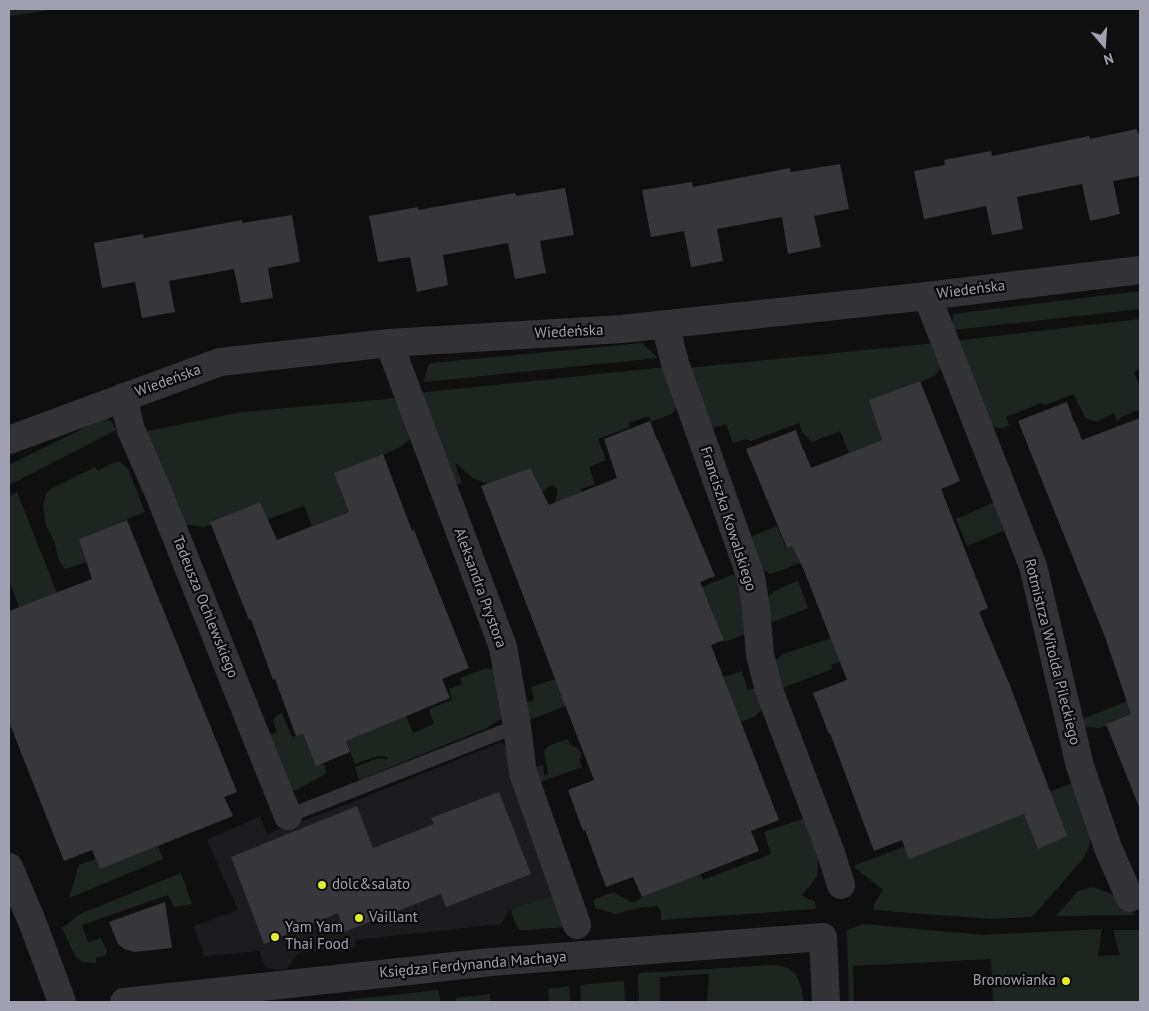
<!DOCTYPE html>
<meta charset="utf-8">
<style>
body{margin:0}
#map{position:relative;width:1149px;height:1011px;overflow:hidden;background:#0f0f10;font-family:"PT Sans",sans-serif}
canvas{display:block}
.frame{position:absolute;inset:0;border:10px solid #a1a0b1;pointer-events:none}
.north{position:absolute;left:1079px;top:20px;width:50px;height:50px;-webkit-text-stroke:4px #0a0a0b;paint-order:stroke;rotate:162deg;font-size:14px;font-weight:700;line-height:20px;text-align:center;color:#a1a0b1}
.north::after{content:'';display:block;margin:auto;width:18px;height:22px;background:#a1a0b1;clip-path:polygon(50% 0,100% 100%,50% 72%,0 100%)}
</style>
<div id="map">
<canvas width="1149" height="1011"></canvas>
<div class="frame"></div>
<div class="north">N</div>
</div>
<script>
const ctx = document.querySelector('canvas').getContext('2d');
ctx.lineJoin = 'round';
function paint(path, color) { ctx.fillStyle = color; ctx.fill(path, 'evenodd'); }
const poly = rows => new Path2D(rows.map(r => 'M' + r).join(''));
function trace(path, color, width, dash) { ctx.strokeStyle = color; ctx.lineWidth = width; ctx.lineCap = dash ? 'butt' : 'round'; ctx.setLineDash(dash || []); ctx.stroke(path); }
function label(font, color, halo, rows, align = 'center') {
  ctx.font = font + ' "PT Sans",sans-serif'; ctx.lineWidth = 4.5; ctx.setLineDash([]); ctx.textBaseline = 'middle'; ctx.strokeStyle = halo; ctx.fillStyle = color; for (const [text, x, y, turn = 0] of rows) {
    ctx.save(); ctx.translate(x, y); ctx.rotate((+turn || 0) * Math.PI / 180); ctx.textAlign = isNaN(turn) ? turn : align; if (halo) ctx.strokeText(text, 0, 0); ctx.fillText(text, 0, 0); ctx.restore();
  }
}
paint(poly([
 [502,743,509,749,555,895,510,909,501,924,355,940,355,947,298,953,287,969,275,970,266,967,262,961,260,951,204,956,194,926,238,910,207,840,260,816,267,834,355,801,496,744]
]), '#1c1b1d');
paint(poly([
 [9,9,57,9,9,16],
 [1140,291,1140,309,954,330,952,325,953,314],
 [1140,319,1140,368,1134,372,1140,387,1140,411,1135,411,1122,417,1117,421,1114,413,1096,422,1088,419,1084,416,1074,394,1045,405,1041,403,1006,417,1009,425,1002,428,994,427,986,422,954,341],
 [642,343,658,358,424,382,427,368,431,363],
 [935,343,943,364,937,374,921,382,919,381,869,400,884,439,849,453,840,431,812,442,802,432,799,423,751,441,746,439,733,443,726,424,709,429,687,368],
 [666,367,678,403,673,413,651,422,649,416,629,423,630,427,598,439,606,460,589,467,595,484,581,489,582,493,555,503,558,490,553,486,550,486,546,488,545,491,539,491,529,468,488,484,473,478,455,463,462,483,453,486,418,393],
 [398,398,413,437,402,446,383,455,383,454,335,473,349,512,312,526,304,506,266,520,260,502,211,521,211,524,205,527,183,524,143,432,242,412],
 [104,418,112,422,116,430,9,485,9,465],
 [120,462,128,469,145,512,79,539,88,562,65,569,58,559,55,543,46,525,43,506,46,494,50,489,95,467,98,471,113,463],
 [17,492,57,593,19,607,9,580,9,496],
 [997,501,1008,529,967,546,956,519],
 [777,526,786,548,793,546,800,563,771,574,759,567,748,538],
 [739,572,748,633,724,642,708,600,694,605,690,592],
 [798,581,808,608,768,624,764,599,778,589],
 [831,638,840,662,831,665,832,669,780,689,772,664,783,654],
 [484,669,493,669,504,715,501,719,487,728,359,780,355,767,378,758,387,759,388,757,378,756,355,764,346,740,406,716,413,733,434,724,429,709,452,700,449,689,462,684,460,678],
 [742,671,747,690,757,688,764,708,754,717,740,722,724,677],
 [556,679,566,706,527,721,524,703,534,700,531,687],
 [1140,696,1140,710,1106,724,1107,726,1100,728,1086,727,1081,725,1080,720],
 [282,713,292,737,303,734,316,765,323,763,327,773,295,791,290,788,269,735,277,732,273,721,277,715],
 [568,739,570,745,578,748,582,758,579,759,582,767,538,783,533,768,543,765,544,775,548,775,544,750,550,745],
 [1072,783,1091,832,1089,847,1083,859,1032,917,990,919,873,910,874,904,883,890,854,867,856,865],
 [805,818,819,851,817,877,802,895,810,900,815,901,816,909,661,920,661,911,657,906,644,907,615,914,596,908,593,900,613,892,631,902,637,901,642,897,700,874,703,880,771,854,764,832],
 [158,846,163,859,69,898,79,865,96,859,100,869],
 [181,873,192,904,174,907,168,895,82,925,88,942,101,938,107,951,105,956,96,958,96,963,83,962,76,958,62,928,80,914],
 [1093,887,1112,894,1135,915,1056,916,1078,891],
 [555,895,565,927,525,930,520,930,517,927,510,909],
 [863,924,984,935,1102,929,1098,956,1120,955,1113,930,1140,930,1140,1002,993,1002,991,959,853,966,854,1002,849,1002,847,930],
 [775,965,788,968,797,976,802,990,803,1002,707,1002,709,974,660,977,660,1002,639,1002,638,975,640,973],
 [624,981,625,1002,581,1002,580,985],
 [569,986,570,1002,549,1002,548,989],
 [438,990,441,1002,330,1002,338,1001],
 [490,994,490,1002,456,1002,456,998]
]), '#1d2521');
paint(poly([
 [1137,129,1138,133,1140,133,1140,176,1113,181,1120,214,1090,221,1082,184,1017,197,1023,229,1009,232,992,235,986,206,924,219,914,171,945,165,944,160,991,151,992,156,1089,136,1090,139],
 [840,164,849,209,814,216,821,247,788,254,782,217,717,229,723,261,691,267,684,231,651,237,642,190,692,182,693,187,790,168,791,172],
 [565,188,574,235,540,241,546,273,515,279,508,243,443,255,448,285,417,292,410,257,378,262,369,216,418,207,418,210,515,193,516,196],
 [292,215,300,262,268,268,273,298,241,303,234,269,169,281,175,312,142,318,135,282,102,288,94,243,143,234,144,238,242,220,242,223],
 [920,381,960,481,941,489,988,608,979,612,1009,683,1067,836,1038,849,1024,814,909,859,902,840,874,851,830,733,829,734,813,693,847,680,803,568,792,546,787,548,746,449,796,430,803,450,804,450,811,468,849,453,882,440,869,400],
 [1067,402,1074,422,1075,422,1082,440,1140,418,1139,807,1106,724,1131,714,1105,637,1018,421],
 [650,421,657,440,658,440,715,576,700,582,724,640,711,645,779,820,751,831,759,851,642,897,633,877,606,887,585,830,583,831,568,790,594,780,481,486,530,468,549,505,617,478,604,439],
 [383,454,412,531,414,530,469,668,442,679,450,698,346,741,350,752,316,766,303,734,296,736,275,679,273,680,251,619,249,620,210,522,260,502,277,540,349,512,334,473],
 [127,520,237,792,224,797,233,816,100,869,92,850,64,861,9,722,9,611,92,579,79,539],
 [499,792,531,874,446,907,441,894,344,932,338,913,264,944,231,857,357,806,373,848,434,824,431,818],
 [165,902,172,948,134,952,124,949,118,944,109,922]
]), '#37363b');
trace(poly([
 [288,816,517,726]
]), '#333237', 14);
trace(poly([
 [927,296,1033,566,1080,766,1108,848,1130,898],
 [665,324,675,363,751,577,756,608,760,655,769,690,831,853,841,885],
 [389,343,503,647,517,726,523,773,577,925],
 [123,397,131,430,157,489,288,816],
 [9,440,220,362,389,343,622,329,927,296,1140,270],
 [9,867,33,924,62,1002],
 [124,1002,491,962,823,937,826,1002]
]), '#333237', 28);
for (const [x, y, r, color] of [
 [322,885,5,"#e3ef28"],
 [359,918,5,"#e3ef28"],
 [275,937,5,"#e3ef28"],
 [1066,981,5,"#e3ef28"]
]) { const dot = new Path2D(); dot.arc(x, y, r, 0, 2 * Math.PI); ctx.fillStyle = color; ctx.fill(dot); trace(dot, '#0a0a0b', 2); }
label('15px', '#a1a0b1', '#0a0a0b', [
 ["Wiedeńska",971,290,-7],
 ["Wiedeńska",569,332,-3],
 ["Wiedeńska",168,381,-20],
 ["Franciszka Kowalskiego",728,519,72],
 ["Aleksandra Prystora",480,588,70],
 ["Tadeusza Ochlewskiego",205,607,68],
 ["Rotmistrza Witolda Pileckiego",1052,652,76],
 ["Księdza Ferdynanda Machaya",473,965,-5]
]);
label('15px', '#a1a0b1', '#0a0a0b', [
 ["dolc&salato",332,885],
 ["Vaillant",369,918],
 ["Yam Yam",285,928],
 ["Thai Food",285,945],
 ["Bronowianka",1056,981,"right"]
], 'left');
</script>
